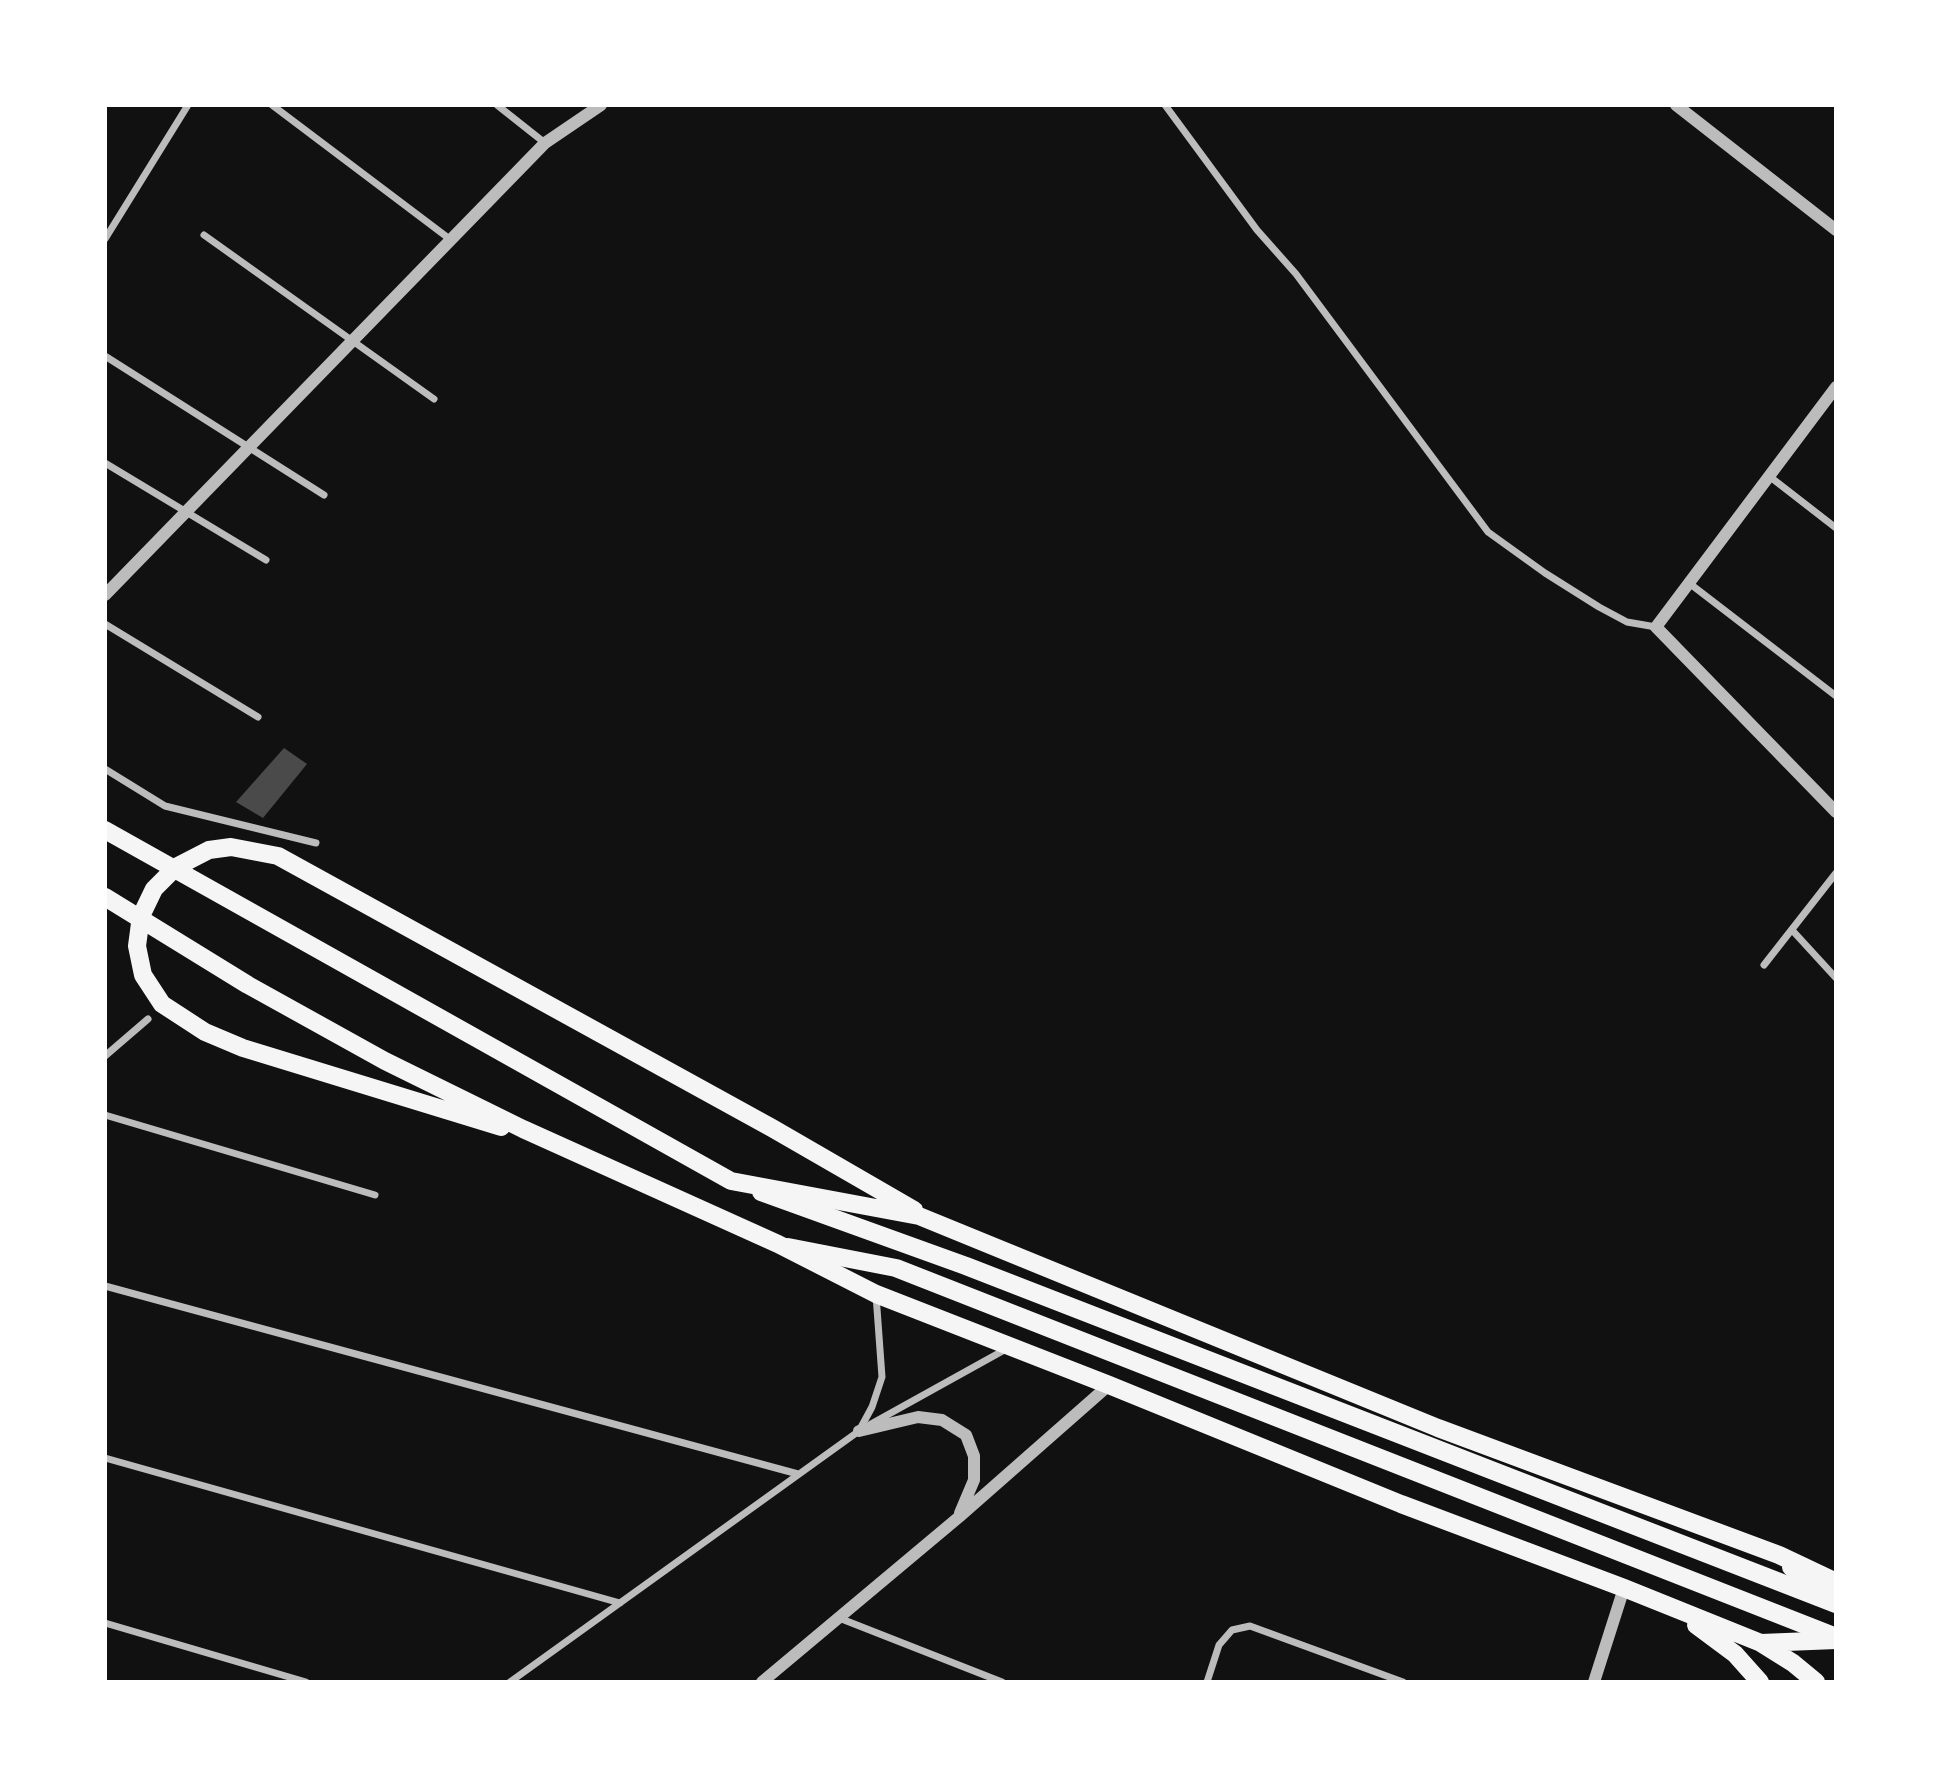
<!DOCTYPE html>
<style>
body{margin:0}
#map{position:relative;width:1941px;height:1787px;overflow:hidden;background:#111;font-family:Rubik,sans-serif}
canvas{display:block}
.frame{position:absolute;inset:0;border:107px solid #fff;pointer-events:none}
</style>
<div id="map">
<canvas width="1941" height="1787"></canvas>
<div class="frame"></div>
</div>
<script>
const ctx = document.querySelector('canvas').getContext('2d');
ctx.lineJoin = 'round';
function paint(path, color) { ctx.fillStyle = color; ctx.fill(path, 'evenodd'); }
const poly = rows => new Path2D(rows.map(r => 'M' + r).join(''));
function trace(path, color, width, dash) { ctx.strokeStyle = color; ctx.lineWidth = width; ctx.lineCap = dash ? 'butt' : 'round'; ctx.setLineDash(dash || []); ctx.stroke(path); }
paint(poly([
 [284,748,307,764,263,818,236,802]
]), '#4a4a4a');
trace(poly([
 [272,105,451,240],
 [497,105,545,143],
 [1165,105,1257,230,1296,274,1488,532,1545,573,1599,607,1627,622,1656,627],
 [204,235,434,399],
 [105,239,188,105],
 [105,356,324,495],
 [105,463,266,560],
 [1769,476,1836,528],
 [1689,583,1836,696],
 [105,624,258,717],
 [105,769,165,806,316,843],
 [1792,930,1836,978],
 [1764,965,1836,873],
 [105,1056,148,1019],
 [105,1115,375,1195],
 [105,1286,798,1474],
 [871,1424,1008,1348],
 [105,1458,620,1603],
 [839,1618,1002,1682],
 [105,1623,306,1682],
 [510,1682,859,1431,872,1407,882,1377,876,1295],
 [1207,1682,1219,1645,1232,1630,1250,1626,1403,1682]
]), '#bcbcbc', 7);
trace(poly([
 [1676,105,1836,230],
 [1836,387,1656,627,1836,812],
 [105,595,545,143,601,105],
 [859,1431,918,1417,942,1420,966,1435,974,1456,974,1480,960,1513],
 [762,1682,959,1517,1109,1385],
 [1594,1682,1624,1588]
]), '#bcbcbc', 12);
trace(poly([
 [761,1192,966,1266,1836,1604],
 [788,1247,896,1268,1836,1637]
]), '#f5f5f5', 18);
trace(poly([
 [105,830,731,1181,919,1216,1438,1428,1779,1555,1836,1582],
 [105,897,248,985,385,1061,523,1129,778,1244,876,1294,1109,1385,1401,1504,1624,1588,1761,1643,1793,1663,1816,1682],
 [501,1127,243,1048,205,1032,162,1004,143,975,137,946,141,916,154,889,176,867,209,850,231,847,278,856,772,1128,914,1210],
 [1791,1567,1803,1578,1836,1600],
 [1696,1625,1735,1654,1760,1682],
 [1761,1643,1836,1640]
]), '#f5f5f5', 18);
</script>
